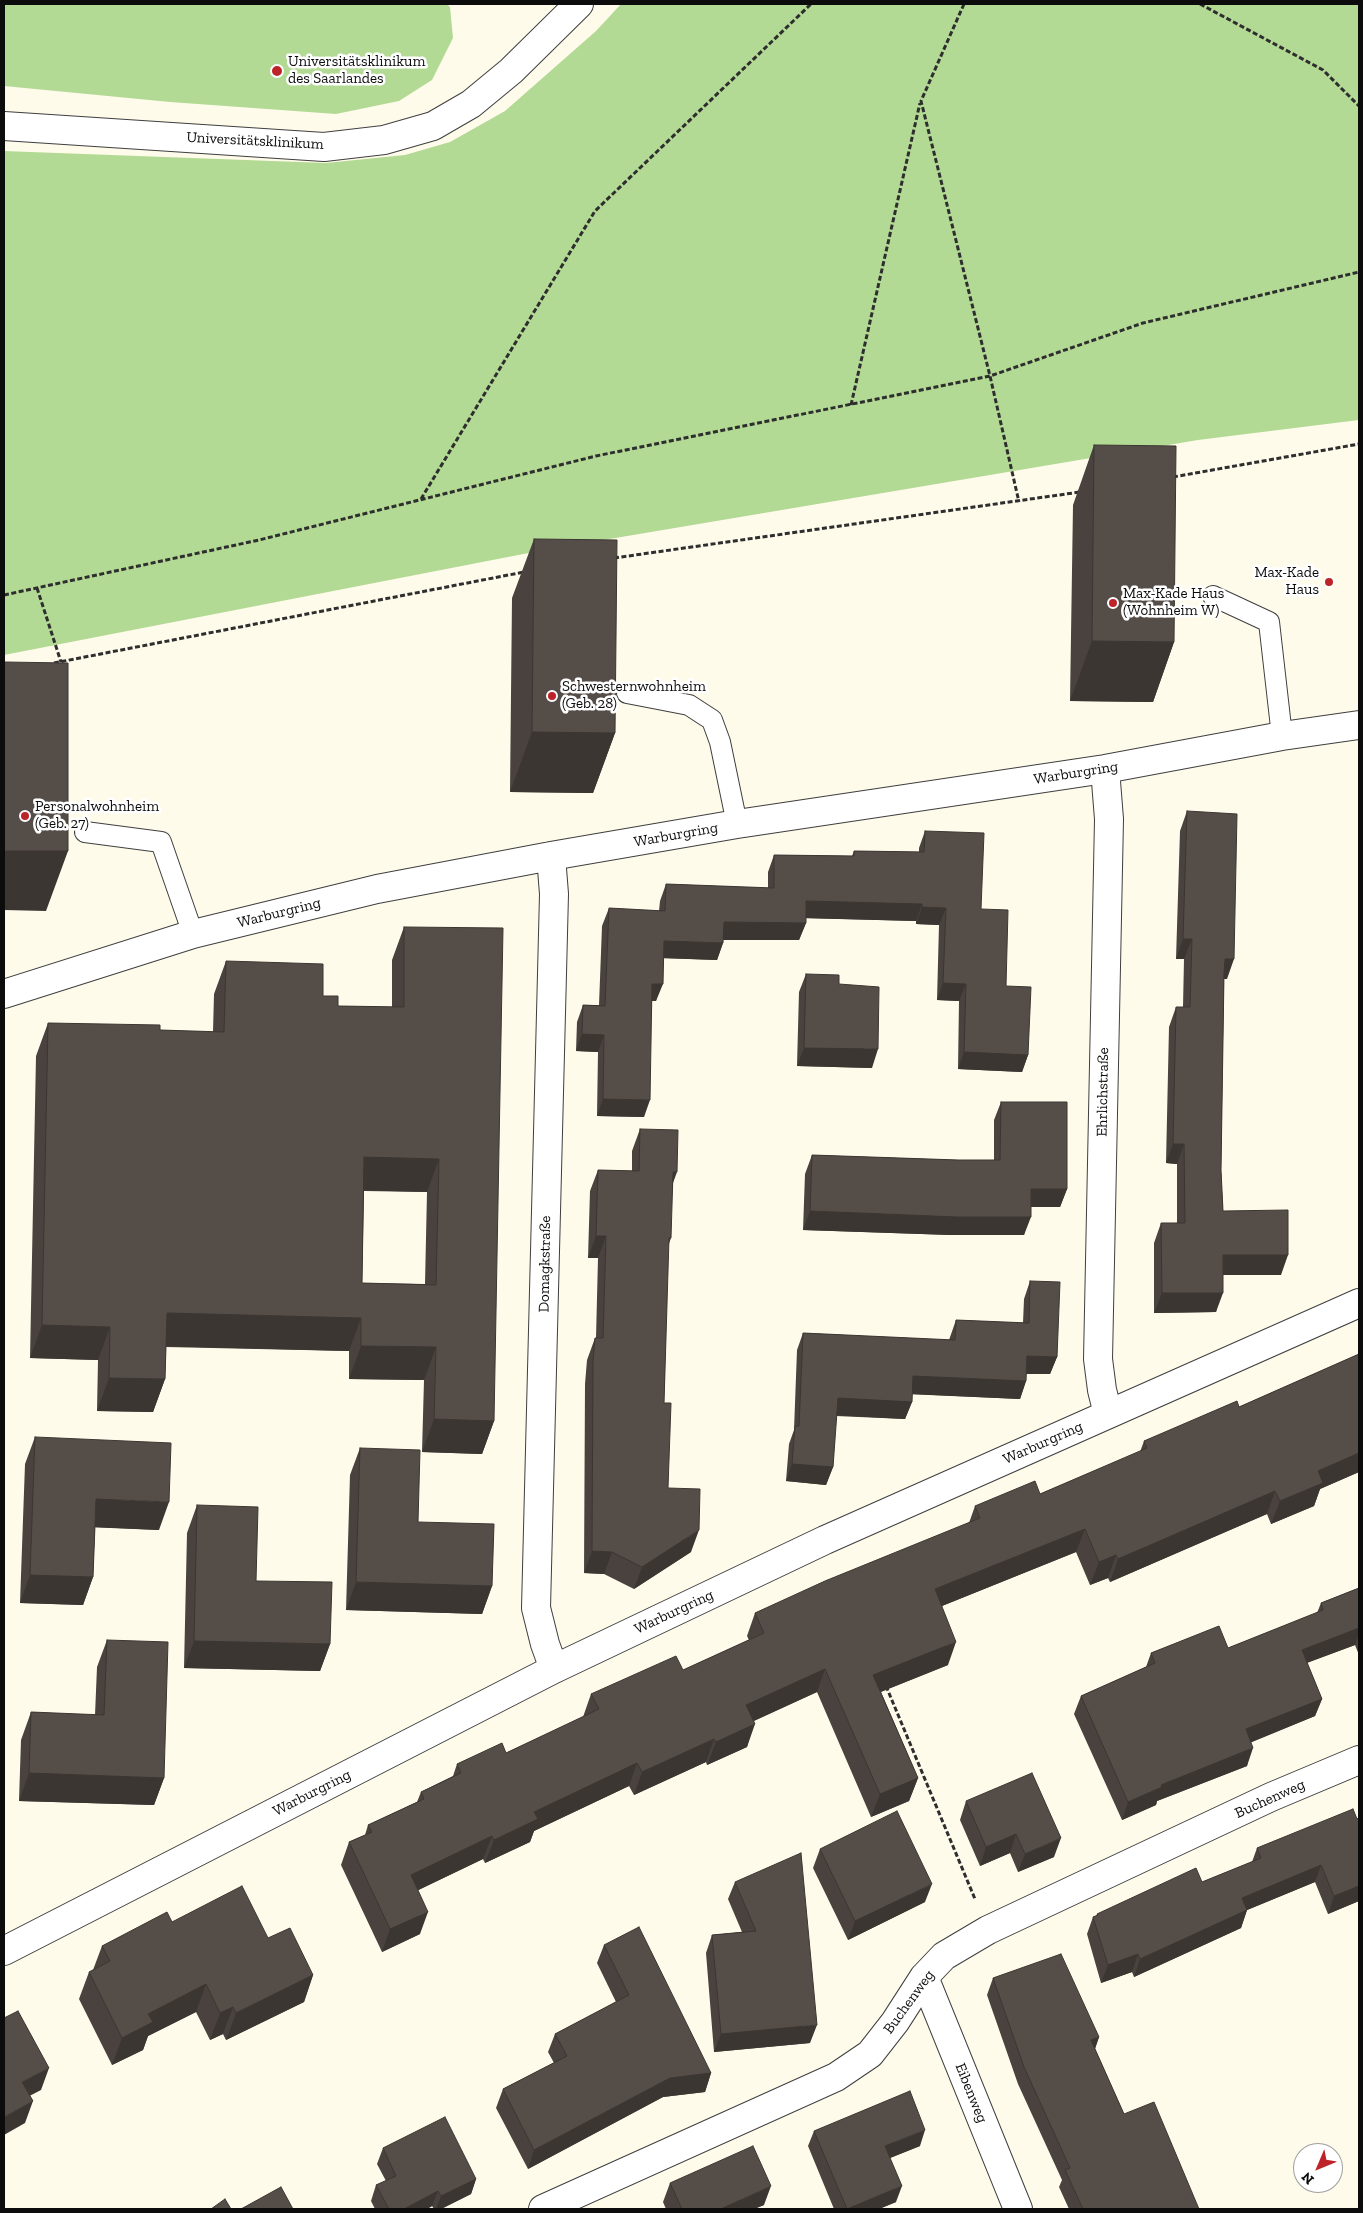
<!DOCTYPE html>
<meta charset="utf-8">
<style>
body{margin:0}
#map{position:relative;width:1363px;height:2213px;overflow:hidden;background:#fffbeb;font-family:"Zilla Slab",serif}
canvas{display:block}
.frame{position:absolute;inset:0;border:5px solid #0c0c0c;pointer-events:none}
.north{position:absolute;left:1293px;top:2143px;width:50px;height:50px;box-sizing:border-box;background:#fff;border:1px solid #9e9e9e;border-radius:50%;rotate:225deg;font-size:14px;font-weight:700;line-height:20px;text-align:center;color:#0c0c0c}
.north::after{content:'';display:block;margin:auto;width:18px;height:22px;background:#be2329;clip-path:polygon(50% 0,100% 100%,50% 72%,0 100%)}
</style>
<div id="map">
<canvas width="1363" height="2213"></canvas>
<div class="frame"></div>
<div class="north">N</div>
</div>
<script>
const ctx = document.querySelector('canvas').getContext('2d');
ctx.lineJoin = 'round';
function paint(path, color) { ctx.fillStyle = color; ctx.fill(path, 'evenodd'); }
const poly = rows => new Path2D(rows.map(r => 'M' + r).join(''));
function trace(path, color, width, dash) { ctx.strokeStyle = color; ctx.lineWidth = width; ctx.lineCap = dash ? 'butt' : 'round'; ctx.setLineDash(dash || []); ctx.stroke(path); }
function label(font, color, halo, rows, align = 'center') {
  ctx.font = font + ' "Zilla Slab",serif'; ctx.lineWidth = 5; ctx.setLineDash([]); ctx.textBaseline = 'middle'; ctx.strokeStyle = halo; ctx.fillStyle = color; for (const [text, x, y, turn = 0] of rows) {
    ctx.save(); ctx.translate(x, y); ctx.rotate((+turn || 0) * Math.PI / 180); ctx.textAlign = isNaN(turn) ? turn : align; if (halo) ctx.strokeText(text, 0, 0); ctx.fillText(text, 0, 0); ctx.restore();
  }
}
paint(poly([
 [4,4,447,4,450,7,453,38,432,80,399,101,336,114,170,102,4,86],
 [621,4,1359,4,1359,420,1198,440,544,550,4,655,4,151,326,163,405,155,450,142,505,111,596,31]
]), '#b3da94');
const lane = poly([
 [1213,596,1269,622,1282,736],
 [627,693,689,705,712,720,720,742,737,824],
 [85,832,161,842,193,934]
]);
const street = poly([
 [4,126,324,147,384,140,433,126,471,104,511,71,579,4],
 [1105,769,1109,819,1098,1359,1102,1390,1108,1414],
 [551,856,554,894,536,1608,545,1644,554,1669],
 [4,994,193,934,377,889,551,856,737,824,1105,769,1282,736,1359,725],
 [4,1951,554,1669,825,1540,1359,1303],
 [924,1977,1018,2209],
 [543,2209,836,2077,870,2054,895,2022,924,1977,944,1956,988,1930,1271,1797,1359,1760]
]);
trace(lane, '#3f3f3f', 22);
trace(street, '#3f3f3f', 30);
trace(poly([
 [964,4,921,101,990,376,1019,502],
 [1200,4,1323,70,1359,106],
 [851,405,920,103],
 [1173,477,1359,444],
 [421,499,595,211,811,4],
 [614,558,1080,492],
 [37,588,61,662],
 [4,595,259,540,596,456,990,376,1143,323,1359,272],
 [54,663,524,572],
 [886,1686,975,1899]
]), '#2e2e2e', 3, [5, 2.5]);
trace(lane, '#fff', 20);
trace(street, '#fff', 28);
paint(poly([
 [1094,445,1174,642,1153,702,1070,701,1073,505],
 [534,539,615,733,593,793,510,792,512,598],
 [1187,811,1227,979,1224,979,1221,1170,1223,1211,1281,1275,1223,1275,1216,1312,1154,1313,1154,1243,1161,1223,1177,1223,1177,1164,1166,1163,1169,1027,1176,1007,1183,1007,1184,959,1176,959,1180,831],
 [925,831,981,909,1028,1055,1022,1072,958,1069,959,1001,937,1000,939,925,916,924,916,921,806,918,806,923,799,940,723,940,723,943,717,960,664,958,656,1001,652,1001,644,1117,597,1116,598,1052,576,1051,577,1022,583,1005,599,1005,602,926,609,908,659,911,660,901,666,884,768,888,768,872,774,855,852,856,854,851,919,852,919,848],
 [404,927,494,1421,482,1454,422,1452,424,1380,349,1379,349,1351,166,1347,165,1379,153,1412,97,1411,98,1360,30,1358,36,1056,48,1023,160,1030,213,1032,214,994,226,961,323,996,338,1006,392,1007,392,960],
 [364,1191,427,1192,425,1284,362,1283],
 [806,974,839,984,872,1068,797,1066,799,992],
 [1001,1102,1067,1189,1060,1207,1031,1207,1024,1235,951,1235,803,1230,805,1174,812,1155,958,1160,994,1160,994,1120],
 [640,1129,673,1183,668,1247,664,1403,668,1488,691,1552,634,1589,604,1574,584,1573,585,1384,587,1360,595,1338,596,1338,598,1258,588,1258,590,1191,598,1170,632,1171,632,1151],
 [1030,1281,1057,1357,1050,1374,1026,1374,1026,1381,1020,1399,912,1394,912,1402,905,1419,836,1416,833,1467,826,1485,786,1481,789,1444,794,1430,797,1350,803,1333,949,1340,956,1320,1023,1323,1024,1299],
 [1359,1354,1359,1472,1320,1489,1314,1506,1271,1524,1267,1514,1110,1582,1108,1578,1090,1585,1076,1552,942,1606,948,1665,881,1692,918,1778,909,1801,871,1817,817,1692,754,1721,747,1747,707,1765,706,1762,634,1795,629,1786,534,1831,530,1842,485,1863,483,1859,418,1890,420,1934,382,1952,341,1865,349,1842,365,1835,368,1825,417,1802,421,1792,453,1776,457,1764,506,1753,583,1717,591,1694,683,1670,749,1640,747,1636,755,1613,969,1523,975,1506,1040,1494,1140,1452,1144,1441,1239,1407],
 [35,1437,159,1530,95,1527,93,1577,83,1605,20,1603,25,1464],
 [360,1448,418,1522,492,1586,482,1614,346,1610,350,1475],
 [197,1505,256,1581,330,1644,320,1671,184,1668,187,1533],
 [1359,1588,1359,1655,1355,1645,1307,1663,1322,1699,1315,1716,1251,1742,1247,1766,1157,1801,1156,1805,1122,1820,1074,1714,1081,1696,1146,1667,1151,1653,1228,1648,1317,1613,1321,1603],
 [107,1640,164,1778,154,1805,19,1801,21,1740,31,1712,95,1715,97,1667],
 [966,1801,1054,1857,1018,1872,1010,1853,980,1866,960,1820],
 [1359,1818,1359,1901,1328,1914,1315,1882,1247,1910,1241,1928,1134,1977,1132,1972,1101,1983,1087,1934,1093,1917,1096,1916,1097,1914,1202,1882,1252,1862,1257,1848],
 [820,1849,925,1902,848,1940,813,1868],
 [735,1882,810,2043,714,2052,706,1953,712,1935,742,1932,728,1899],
 [172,1922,268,1938,313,1975,304,2002,226,2040,223,2034,210,2040,196,2012,148,2036,143,2050,112,2065,79,1999,89,1972,93,1970,102,1946],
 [604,1945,711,2073,705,2092,663,2097,528,2169,496,2108,503,2089,554,2063,548,2052,555,2034,616,2002,597,1963],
 [993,1978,1099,2037,1095,2049,1124,2114,1199,2209,1069,2209,1059,2187,1062,2180,1018,2084,987,1995],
 [814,2131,920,2146,890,2158,896,2202,879,2209,834,2209,808,2146],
 [383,2148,476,2179,471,2194,441,2209,434,2209,432,2206,427,2209,375,2209,371,2201,376,2185,386,2181,377,2164],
 [670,2183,764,2205,754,2209,666,2209,663,2202]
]), '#49423e');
paint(poly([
 [1092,641,1174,642,1153,702,1070,701],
 [532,732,615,733,593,793,510,792],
 [4,851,68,851,46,911,4,910],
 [806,901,922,904,916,921,799,918],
 [922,907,946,908,939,925,916,924],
 [724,922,806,923,799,940,718,940],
 [1183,939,1192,939,1184,959,1176,959],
 [664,941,723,943,717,960,658,958],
 [1225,959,1234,959,1227,979,1218,979],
 [943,983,966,984,959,1001,937,1000],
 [652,984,663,984,656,1001,646,1001],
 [582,1034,604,1035,598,1052,576,1051],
 [804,1048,878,1049,872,1068,797,1066],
 [964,1052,1028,1055,1022,1072,958,1069],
 [603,1099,650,1100,644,1117,597,1116],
 [1173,1144,1184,1144,1177,1164,1166,1163],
 [364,1157,439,1159,427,1192,352,1190],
 [673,1172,677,1172,669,1194],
 [1031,1189,1067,1189,1060,1207,1024,1207],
 [810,1211,1031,1217,1024,1235,951,1235,803,1230],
 [596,1236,606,1236,598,1258,588,1258],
 [669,1238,671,1238,663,1260],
 [1223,1255,1288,1255,1281,1275,1216,1275],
 [1162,1293,1223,1293,1216,1312,1154,1313],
 [167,1313,361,1318,349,1351,155,1346],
 [42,1325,110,1327,98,1360,30,1358],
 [361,1346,436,1347,424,1380,349,1379],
 [1027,1356,1057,1357,1050,1374,1021,1374],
 [913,1376,1026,1381,1020,1399,906,1394],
 [109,1378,165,1379,153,1412,97,1411],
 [838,1398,912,1402,905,1419,831,1415],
 [434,1419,494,1421,482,1454,422,1452],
 [1359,1453,1359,1472,1320,1489,1314,1506,1271,1524,1280,1501,1318,1471],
 [792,1464,833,1467,826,1485,786,1481],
 [1275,1491,1267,1514,1110,1582,1118,1559],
 [96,1499,169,1502,159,1530,86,1527],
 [1085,1529,1076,1552,927,1612,935,1589],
 [699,1530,691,1552,634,1589,642,1567],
 [592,1551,612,1552,604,1574,584,1573],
 [1116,1555,1108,1578,1090,1585,1099,1562],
 [30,1575,93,1577,83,1605,20,1603],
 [356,1582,492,1586,482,1614,346,1610],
 [1359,1628,1359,1633,1355,1645,1295,1667,1302,1650],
 [194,1641,330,1644,320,1671,184,1668],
 [956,1642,948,1665,865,1698,873,1675],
 [825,1669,817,1692,738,1728,746,1705],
 [1322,1699,1315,1716,1240,1747,1246,1729],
 [755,1724,747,1747,707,1765,716,1742],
 [714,1739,706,1762,634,1795,642,1772],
 [1253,1748,1247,1766,1157,1801,1156,1805,1122,1820,1128,1802,1161,1785],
 [637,1763,629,1786,534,1831,530,1842,485,1863,494,1840,534,1812],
 [29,1773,164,1778,154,1805,19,1801],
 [918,1778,909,1801,871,1817,880,1794],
 [1016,1834,1010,1853,980,1866,986,1847],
 [492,1836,483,1859,402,1898,411,1875],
 [1061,1838,1054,1857,1018,1872,1025,1854],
 [1321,1865,1315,1882,1235,1915,1242,1898],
 [932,1884,925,1902,848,1940,855,1921],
 [1359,1886,1359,1901,1328,1914,1334,1896],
 [1247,1910,1241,1928,1134,1977,1140,1959],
 [428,1912,420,1934,382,1952,390,1929],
 [1138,1954,1132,1972,1101,1983,1108,1965],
 [313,1975,304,2002,226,2040,236,2013],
 [206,1984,196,2012,148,2036,143,2050,112,2065,122,2038,148,2014],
 [233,2007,223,2034,210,2040,220,2013],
 [817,2025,810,2043,714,2052,721,2034],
 [1099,2037,1093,2054,1091,2040],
 [49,2068,41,2090,14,2104,22,2082],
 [711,2073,705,2092,663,2097,528,2169,534,2150,670,2078],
 [33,2101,25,2123,4,2135,4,2117],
 [925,2130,920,2146,880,2162,885,2146],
 [476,2179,471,2194,441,2209,436,2209,441,2196],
 [771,2186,764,2205,754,2209,722,2209,723,2208],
 [902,2186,896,2202,879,2209,847,2209],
 [438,2191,432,2206,427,2209,404,2209]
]), '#3c3632');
const building = poly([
 [1094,445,1176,446,1174,642,1092,641,1094,445],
 [534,539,617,540,615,733,532,732,534,539],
 [4,662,68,663,68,851,4,851,4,662],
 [1187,811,1237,814,1234,959,1225,959,1224,973,1221,1170,1223,1211,1288,1210,1288,1255,1223,1255,1223,1293,1162,1293,1161,1223,1185,1223,1184,1144,1173,1144,1176,1007,1190,1007,1192,939,1183,939,1187,811],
 [925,831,984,833,981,909,1008,910,1006,986,1031,987,1028,1055,964,1052,966,984,943,983,946,908,922,907,922,904,806,901,806,923,724,922,723,943,664,941,663,984,652,984,650,1100,603,1099,604,1035,582,1034,583,1005,605,1006,609,908,665,911,666,884,774,888,774,855,854,856,854,851,924,852,925,831],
 [404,927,503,928,494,1421,434,1419,436,1347,361,1346,361,1318,167,1313,165,1379,109,1378,110,1327,42,1325,48,1023,160,1025,160,1030,224,1032,226,961,323,964,323,996,338,996,338,1006,404,1007,404,927],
 [364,1157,439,1159,436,1285,362,1283,364,1157],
 [806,974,839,975,839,984,879,987,878,1049,804,1048,806,974],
 [1001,1102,1067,1102,1067,1189,1031,1189,1031,1217,957,1217,810,1211,812,1155,958,1160,1000,1160,1001,1102],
 [640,1129,678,1130,677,1172,673,1172,671,1238,669,1238,664,1403,671,1403,668,1488,700,1489,699,1530,642,1567,612,1552,592,1551,593,1362,595,1338,603,1338,606,1236,596,1236,598,1170,639,1171,640,1129],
 [1030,1281,1060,1282,1057,1357,1027,1356,1026,1381,913,1376,912,1402,838,1398,833,1467,792,1464,795,1426,799,1426,803,1333,955,1340,956,1320,1029,1323,1030,1281],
 [1359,1354,1359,1453,1318,1471,1323,1483,1280,1501,1275,1491,1118,1559,1116,1555,1099,1562,1085,1529,935,1589,956,1642,873,1675,918,1778,880,1794,825,1669,746,1705,755,1724,716,1742,714,1739,642,1772,637,1763,534,1812,538,1819,494,1840,492,1836,411,1875,428,1912,390,1929,349,1842,372,1832,368,1825,424,1799,421,1792,461,1773,457,1764,502,1743,506,1753,599,1709,591,1694,676,1656,683,1670,764,1633,755,1613,825,1581,980,1518,975,1506,1035,1481,1040,1494,1147,1448,1144,1441,1237,1401,1239,1407,1359,1354],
 [35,1437,171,1443,169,1502,96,1499,93,1577,30,1575,35,1437],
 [360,1448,420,1450,418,1522,494,1524,492,1586,356,1582,360,1448],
 [197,1505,258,1507,256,1581,332,1582,330,1644,194,1641,197,1505],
 [1359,1588,1359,1628,1302,1650,1322,1699,1246,1729,1253,1748,1161,1785,1162,1787,1128,1802,1081,1696,1155,1663,1151,1653,1219,1626,1228,1648,1323,1610,1321,1603,1359,1588],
 [107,1640,168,1642,164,1778,29,1773,31,1712,104,1715,107,1640],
 [1032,1773,1061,1838,1025,1854,1016,1834,986,1847,966,1801,1032,1773],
 [1353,1809,1357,1819,1359,1818,1359,1886,1334,1896,1321,1865,1242,1898,1247,1910,1140,1959,1138,1954,1108,1965,1093,1917,1098,1915,1097,1914,1196,1868,1202,1882,1261,1858,1257,1848,1353,1809],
 [897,1811,932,1884,855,1921,820,1849,897,1811],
 [801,1853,817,2025,721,2034,712,1935,756,1931,735,1882,801,1853],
 [242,1886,268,1938,290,1928,313,1975,236,2013,233,2007,220,2013,206,1984,148,2014,153,2022,122,2038,89,1972,110,1961,102,1946,167,1912,172,1922,242,1886],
 [639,1927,711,2073,670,2078,534,2150,503,2089,567,2056,555,2034,629,1995,604,1945,639,1927],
 [1061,1954,1099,2037,1091,2040,1124,2114,1154,2102,1199,2209,1083,2209,1065,2170,1070,2168,1024,2067,993,1978,1061,1954],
 [18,2011,49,2068,22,2082,33,2101,4,2117,4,2018,18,2011],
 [910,2091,925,2130,885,2146,902,2186,847,2209,814,2131,910,2091],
 [445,2117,476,2179,441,2196,438,2191,404,2209,389,2209,376,2185,396,2176,383,2148,445,2117],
 [753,2146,771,2186,723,2208,724,2209,682,2209,670,2183,753,2146],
 [281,2187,293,2209,241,2209,281,2187],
 [225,2199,231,2209,211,2209,225,2199]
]);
paint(building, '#554d48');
trace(building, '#3c3632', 1);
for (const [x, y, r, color] of [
 [277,71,6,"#be2329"],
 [1329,582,5,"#be2329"],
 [1113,603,5,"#be2329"],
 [552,696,5,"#be2329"],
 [25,816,5,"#be2329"]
]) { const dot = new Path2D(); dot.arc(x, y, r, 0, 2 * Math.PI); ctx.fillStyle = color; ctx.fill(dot); trace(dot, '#fff', 2); }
label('15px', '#0c0c0c', '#fff', [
 ["Universitätsklinikum",288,62],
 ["des Saarlandes",288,79],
 ["Max-Kade",1319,573,"right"],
 ["Haus",1319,590,"right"],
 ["Max-Kade Haus",1123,594],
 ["(Wohnheim W)",1123,611],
 ["Schwesternwohnheim",562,687],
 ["(Geb. 28)",562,704],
 ["Personalwohnheim",35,807],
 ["(Geb. 27)",35,824]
], 'left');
label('15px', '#0c0c0c', '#fff', [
 ["Universitätsklinikum",255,141,3],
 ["Warburgring",1076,773,-9],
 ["Warburgring",676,835,-10],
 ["Warburgring",279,913,-14],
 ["Ehrlichstraße",1103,1092,-89],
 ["Domagkstraße",545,1264,-89],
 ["Warburgring",1043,1443,-24],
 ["Warburgring",674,1612,-25],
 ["Warburgring",312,1793,-27],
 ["Buchenweg",1270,1799,-24],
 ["Buchenweg",909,2002,-54],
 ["Eibenweg",971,2093,68]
]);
</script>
